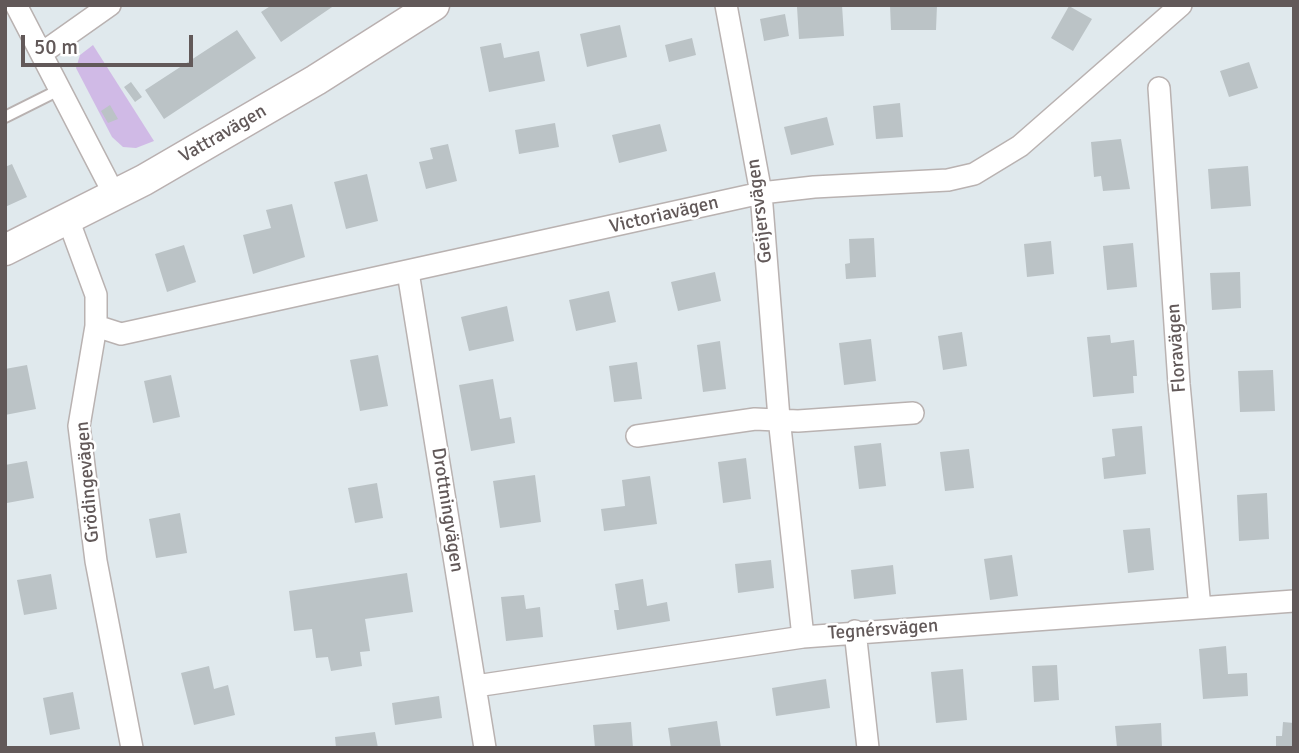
<!DOCTYPE html>
<meta charset="utf-8">
<style>
body{margin:0}
#map{position:relative;width:1299px;height:753px;overflow:hidden;background:#e0e9ed;font-family:Signika,sans-serif}
canvas{display:block}
.frame{position:absolute;inset:0;border:7px solid #625959;pointer-events:none}
.scale{position:absolute;left:21px;top:35px;width:172px;height:32px;box-sizing:border-box;border:4px solid #625959;border-top:0;padding-left:9px;font-size:21px;line-height:24px;white-space:nowrap;color:#625959;-webkit-text-stroke:5px #fff;paint-order:stroke}
</style>
<div id="map">
<canvas width="1299" height="753"></canvas>
<div class="frame"></div>
<div class="scale">50 m</div>
</div>
<script>
const ctx = document.querySelector('canvas').getContext('2d');
ctx.lineJoin = 'round';
function paint(path, color) { ctx.fillStyle = color; ctx.fill(path, 'evenodd'); }
const poly = rows => new Path2D(rows.map(r => 'M' + r).join(''));
function trace(path, color, width, dash) { ctx.strokeStyle = color; ctx.lineWidth = width; ctx.lineCap = dash ? 'butt' : 'round'; ctx.setLineDash(dash || []); ctx.stroke(path); }
function label(font, color, halo, rows, align = 'center') {
  ctx.font = font + ' Signika,sans-serif'; ctx.lineWidth = 5; ctx.setLineDash([]); ctx.textBaseline = 'middle'; ctx.strokeStyle = halo; ctx.fillStyle = color; for (const [text, x, y, turn = 0] of rows) {
    ctx.save(); ctx.translate(x, y); ctx.rotate((+turn || 0) * Math.PI / 180); ctx.textAlign = isNaN(turn) ? turn : align; if (halo) ctx.strokeText(text, 0, 0); ctx.fillText(text, 0, 0); ctx.restore();
  }
}
paint(poly([
 [93,45,154,141,136,148,123,147,112,137,76,68,80,55]
]), '#d0bae6');
paint(poly([
 [272,5,335,5,281,42,261,12],
 [824,5,842,5,844,36,799,39,797,7],
 [890,5,937,5,936,30,891,30],
 [1069,6,1092,19,1073,51,1051,38],
 [785,14,789,36,764,41,760,19],
 [620,25,627,57,587,67,580,34],
 [237,30,256,58,164,119,145,90],
 [692,38,696,55,669,62,665,45],
 [501,43,504,58,539,51,545,81,489,92,480,47],
 [1249,62,1258,88,1229,97,1220,71],
 [131,82,142,97,135,102,124,87],
 [900,103,903,137,876,139,873,106],
 [110,105,118,119,108,123,101,111],
 [827,117,834,145,791,155,784,127],
 [555,123,559,147,519,154,515,130],
 [660,124,667,151,619,163,612,135],
 [1121,139,1130,189,1103,191,1101,176,1094,177,1091,142],
 [448,144,457,181,426,189,419,162,433,159,430,148],
 [12,164,27,197,5,207,5,167],
 [1248,166,1251,206,1211,209,1208,169],
 [367,174,378,221,346,229,334,182],
 [292,204,305,257,253,274,243,235,271,228,266,210],
 [874,238,876,277,846,279,845,264,850,263,849,239],
 [1051,241,1054,274,1027,277,1024,244],
 [1133,243,1137,287,1107,290,1103,246],
 [184,245,196,282,167,292,155,254],
 [715,272,721,301,678,311,671,282],
 [1240,272,1241,308,1212,310,1210,273],
 [609,291,616,322,576,331,569,300],
 [507,306,514,341,469,351,461,317],
 [962,332,967,366,943,370,938,336],
 [1110,335,1111,343,1134,340,1137,376,1133,376,1134,393,1093,397,1087,337],
 [871,339,876,381,844,385,839,343],
 [720,341,726,389,703,392,697,345],
 [378,355,388,406,360,411,350,360],
 [637,362,642,399,614,402,609,366],
 [27,365,36,409,5,415,5,369],
 [1273,370,1275,411,1240,412,1238,371],
 [171,375,180,417,153,423,144,381],
 [493,379,500,419,511,417,515,443,471,451,459,385],
 [1142,426,1146,474,1104,479,1102,458,1115,456,1112,429],
 [881,443,886,486,859,489,854,446],
 [969,449,974,488,945,491,940,452],
 [746,458,751,499,723,503,718,462],
 [27,461,34,498,7,503,5,465],
 [535,475,541,522,500,528,493,481],
 [650,476,657,524,604,531,601,509,625,506,622,480],
 [377,483,383,518,355,523,348,488],
 [1267,493,1269,539,1239,541,1237,495],
 [180,513,187,553,156,558,149,519],
 [1150,528,1154,570,1128,573,1123,530],
 [1012,555,1018,596,990,600,984,559],
 [771,560,774,588,738,593,735,564],
 [893,565,896,594,854,599,851,570],
 [407,573,413,612,365,619,370,651,360,652,362,666,331,671,328,657,316,658,312,629,294,631,289,591],
 [51,574,57,609,24,615,17,580],
 [643,579,647,606,667,602,670,621,617,630,614,610,619,610,615,584],
 [524,595,526,609,540,607,543,637,506,641,501,597],
 [1226,646,1228,674,1247,673,1248,696,1203,699,1199,649],
 [1057,665,1059,700,1034,702,1032,666],
 [209,666,214,689,228,685,235,715,194,725,181,673],
 [963,669,967,720,936,723,931,672],
 [826,679,830,708,776,716,772,688],
 [73,692,80,729,50,735,43,698],
 [439,696,442,718,395,725,392,703],
 [717,721,721,748,671,748,668,728],
 [631,722,633,748,595,748,593,725],
 [1283,722,1294,723,1294,748,1276,748,1276,736,1282,736],
 [1161,723,1162,748,1117,748,1115,726],
 [375,732,378,748,336,748,335,737]
]), '#bbc3c6');
const lane = poly([
 [5,117,61,89]
]);
const street = poly([
 [16,5,114,194],
 [726,5,761,193,779,418,803,637],
 [42,53,110,5],
 [1159,88,1179,384,1200,608],
 [68,219,96,295,96,326,79,426,96,561,132,748],
 [408,272,485,748],
 [96,326,121,334,761,193,814,187,948,180,974,174,1020,146,1181,5],
 [637,436,755,419,798,421,913,413],
 [855,631,868,748],
 [476,686,803,637,1294,601]
]);
const secondary = poly([
 [5,250,144,180,316,80,434,5]
]);
trace(lane, '#b9b2b1', 14);
trace(street, '#b9b2b1', 24);
trace(secondary, '#b9b0b0', 33);
trace(lane, '#fff', 10);
trace(street, '#fff', 21);
trace(secondary, '#fff', 30);
label('19px', '#625959', '#fff', [
 ["Vattravägen",223,134,-30],
 ["Geijersvägen",760,211,-97],
 ["Victoriavägen",664,215,-13],
 ["Floravägen",1177,348,-94],
 ["Grödingevägen",88,482,-95],
 ["Drottningvägen",447,510,81],
 ["Tegnérsvägen",883,630,-4]
]);
</script>
